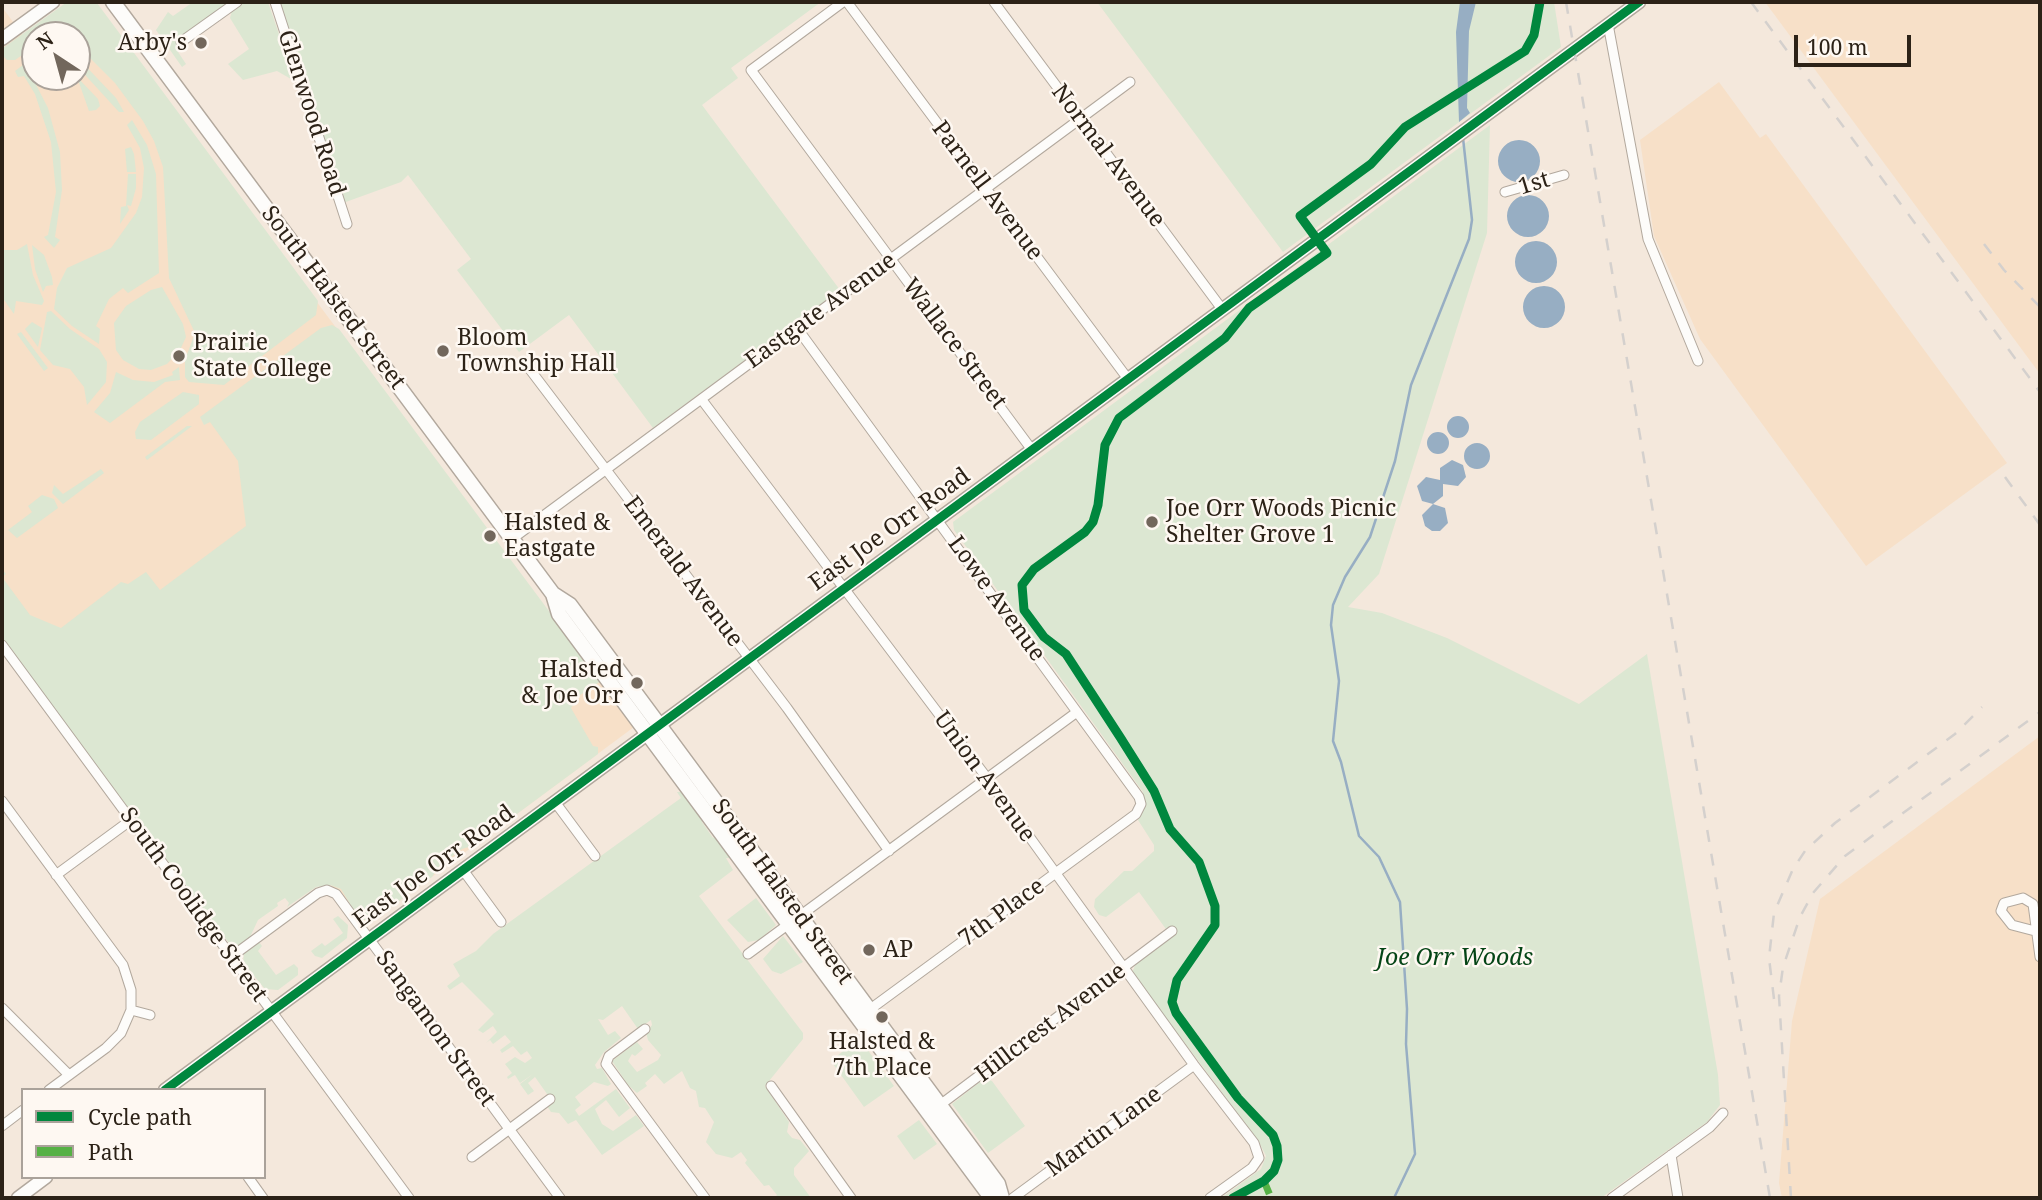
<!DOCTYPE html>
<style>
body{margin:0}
#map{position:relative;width:2042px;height:1200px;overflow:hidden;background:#f4e8dc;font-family:"Noto Serif",serif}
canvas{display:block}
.frame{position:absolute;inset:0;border:4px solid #2c2217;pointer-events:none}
.legend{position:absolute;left:21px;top:1088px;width:245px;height:91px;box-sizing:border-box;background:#fef8f2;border:2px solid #aaa29a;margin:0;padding:9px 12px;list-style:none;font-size:21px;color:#2c2217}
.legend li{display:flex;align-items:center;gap:14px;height:35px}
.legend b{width:35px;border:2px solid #aaa29a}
.north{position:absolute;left:21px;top:21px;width:70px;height:70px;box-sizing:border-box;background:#fef8f2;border:2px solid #aaa29a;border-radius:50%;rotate:324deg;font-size:19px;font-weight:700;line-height:28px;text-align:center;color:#2c2217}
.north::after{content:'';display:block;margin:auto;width:24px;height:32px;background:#72675c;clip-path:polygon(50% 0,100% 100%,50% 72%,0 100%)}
.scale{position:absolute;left:1794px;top:35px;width:117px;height:32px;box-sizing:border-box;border:4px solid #2c2217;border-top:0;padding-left:9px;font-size:21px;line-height:24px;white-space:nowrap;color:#2c2217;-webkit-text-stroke:5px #fef8f2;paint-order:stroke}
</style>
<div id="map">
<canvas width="2042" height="1200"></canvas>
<div class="frame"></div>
<ul class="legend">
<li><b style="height:9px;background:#00873e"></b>Cycle path</li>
<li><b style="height:9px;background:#56b145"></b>Path</li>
</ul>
<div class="north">N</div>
<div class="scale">100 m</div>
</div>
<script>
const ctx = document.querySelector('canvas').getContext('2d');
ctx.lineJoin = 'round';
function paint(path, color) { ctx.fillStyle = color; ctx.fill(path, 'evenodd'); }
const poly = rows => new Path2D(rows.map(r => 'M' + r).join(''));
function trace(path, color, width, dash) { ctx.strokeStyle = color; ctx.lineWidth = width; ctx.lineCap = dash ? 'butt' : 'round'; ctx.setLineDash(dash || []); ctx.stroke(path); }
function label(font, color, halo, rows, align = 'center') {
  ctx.font = font + ' "Noto Serif",serif'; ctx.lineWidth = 5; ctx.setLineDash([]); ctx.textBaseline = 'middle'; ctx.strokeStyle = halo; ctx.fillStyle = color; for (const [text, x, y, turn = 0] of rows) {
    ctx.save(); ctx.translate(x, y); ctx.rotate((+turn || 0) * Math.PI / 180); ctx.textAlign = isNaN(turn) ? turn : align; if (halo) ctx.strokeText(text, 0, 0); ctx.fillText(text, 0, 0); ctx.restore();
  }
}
paint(poly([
 [93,2,634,727,363,928,315,864,2,635,2,7,25,38],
 [35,35,77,35,77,77,35,77],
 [1765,2,2040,2,2040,374],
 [1719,82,1760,138,1766,134,2007,463,1866,566,1700,339,1654,236,1640,140],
 [2040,736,2040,1198,1782,1198,1779,1183,1792,1021,1820,899]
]), '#f7e0c8');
paint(poly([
 [67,2,97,3,318,301,316,315,224,385,189,382,185,377,185,360,195,333,169,278,163,167,154,141,143,121,115,83,77,45,77,35,35,35,35,46,15,60,7,60,2,55,3,48],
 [193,2,230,2,178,42,178,52,186,64,182,67,156,30,168,12,173,16],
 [245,2,268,2,294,78,291,79,277,71,243,80,228,64,249,49,230,18,232,11],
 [278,2,821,2,731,68,738,78,702,105,840,290,653,428,569,315,519,352,457,270,471,259,408,175,401,182,343,203],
 [1097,2,1554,2,1561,47,1283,252],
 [77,57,116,98,124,112,119,112,77,66],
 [27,62,33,66,29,71,48,108,60,152,62,190,55,237,60,240,54,248,44,237,48,235,56,192,51,142,35,94,24,76,18,77,15,71],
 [77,77,98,99,100,106,96,110,89,111],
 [132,120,147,145,156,174,159,273,128,293,123,288,109,299,96,326,100,329,99,344,72,326,54,309,57,288,67,268,111,248,136,213,142,197,144,168,140,148,127,125],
 [1490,125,1487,233,1379,574,1348,607,1382,613,1447,638,1579,704,1647,654,1718,1075,1720,1105,1707,1122,1601,1198,1221,1198,1261,1169,1266,1156,1258,1140,1132,973,1136,963,1171,936,1139,892,1106,917,1099,915,1094,907,1095,899,1124,871,1132,871,1154,851,1154,845,1138,820,1143,809,1143,792,954,530,953,522],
 [131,147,134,154,136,172,127,172,125,149],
 [128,174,136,174,136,188,131,206,127,205,129,210,120,224,121,207,126,206],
 [27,244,33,275,44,301,42,305,16,301,14,314,2,297,2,250,17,250],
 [32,245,44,255,52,277,53,285,46,286,43,292,35,269],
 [162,287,183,324,186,337,180,350,167,364,151,370,139,369,123,360,116,350,114,323,126,306,151,290],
 [51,311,70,329,99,349,107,362,106,382,87,405,84,387,70,369,53,365,40,350,47,312],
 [32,322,42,328,38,347,25,329],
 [332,325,339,329,601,681,580,695,571,708,593,746,598,747,598,754,475,845,462,849,440,865,432,877,372,921,359,919,341,889,330,885,316,887,287,907,289,903,285,898,277,903,278,906,258,920,250,937,236,947,231,946,2,638,2,569,6,574,2,577,30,615,61,628,121,582,128,584,146,572,160,590,246,526,238,461,210,422,204,425,200,417,321,328],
 [21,332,48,368,44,371,17,334],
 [179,367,180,380,165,382,110,423,94,412,110,393,116,372,133,380,154,382,173,375,172,372],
 [183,392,199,395,199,404,151,440,136,439,135,432,140,422],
 [187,426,192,426,147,460,145,457],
 [101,469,104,473,63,504,52,493,54,485,63,494],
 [42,495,54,499,58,508,17,538,8,530,32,512,28,506],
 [677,792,684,792,703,818,702,822,713,838,716,835,732,858,726,858,733,870,699,896,803,1033,803,1039,765,1086,789,1122,787,1132,792,1138,800,1140,809,1151,794,1168,794,1175,811,1198,774,1198,777,1195,769,1185,764,1186,745,1163,747,1160,741,1152,732,1158,716,1154,706,1142,714,1122,705,1108,699,1107,696,1091,690,1088,682,1071,664,1084,655,1074,645,1083,647,1086,637,1093,628,1085,612,1061,637,1042,643,1049,635,1056,632,1054,628,1061,637,1072,658,1060,661,1055,648,1040,646,1033,652,1025,651,1020,638,1029,622,1006,603,1020,598,1019,608,1035,615,1031,621,1038,604,1052,595,1065,597,1069,602,1068,611,1084,608,1086,594,1082,575,1097,581,1105,575,1110,579,1116,616,1089,630,1108,619,1117,606,1100,595,1109,602,1124,613,1131,636,1115,644,1126,602,1155,576,1120,568,1124,559,1113,551,1112,547,1106,552,1101,535,1077,528,1083,534,1091,528,1095,520,1084,533,1074,520,1083,515,1075,508,1079,507,1077,512,1073,505,1064,515,1057,525,1063,532,1058,527,1051,521,1055,513,1046,502,1053,500,1050,511,1042,505,1035,493,1044,490,1040,486,1043,497,1032,493,1026,483,1033,478,1030,494,1014,462,982,450,990,447,986,460,976,453,964,476,951,493,934,681,798],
 [756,898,776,925,759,940,748,942,727,920],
 [338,916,348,925,347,938,322,958,315,956,311,951,322,943,325,946,343,933,333,919],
 [783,936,803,962,781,974,772,971,763,959],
 [259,942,262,946,258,951,276,975,294,964,298,968,298,975,278,990,265,989,243,963,244,952],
 [859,1038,894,1086,864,1107,831,1061],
 [985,1078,992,1081,1025,1126,988,1153,952,1104],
 [919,1120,937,1144,914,1160,897,1136]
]), '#dce7d2');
paint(poly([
 [1460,2,1476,2,1469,31,1467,108,1470,113,1459,122,1456,32],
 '1498 161a21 21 0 1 1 42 0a21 21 0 1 1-42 0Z',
 '1507 216a21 21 0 1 1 42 0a21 21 0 1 1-42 0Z',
 '1515 262a21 21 0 1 1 42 0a21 21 0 1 1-42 0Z',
 '1523 307a21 21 0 1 1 42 0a21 21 0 1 1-42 0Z',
 '1447 427a11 11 0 1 1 22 0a11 11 0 1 1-22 0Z',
 '1427 443a11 11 0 1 1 22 0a11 11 0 1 1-22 0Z',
 '1464 456a13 13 0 1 1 26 0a13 13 0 1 1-26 0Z',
 [1452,460,1463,465,1466,477,1458,486,1443,484,1443,496,1433,504,1445,508,1448,523,1440,531,1432,531,1425,526,1422,515,1433,504,1422,501,1417,486,1426,477,1440,480,1440,468]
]), '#97aec3');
trace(poly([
 [1394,1198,1415,1154,1406,1044,1407,1009,1400,902,1379,857,1359,836,1341,762,1333,741,1339,681,1331,625,1333,605,1345,577,1370,537,1395,461,1411,385,1469,239,1472,220,1463,138]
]), '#97aec3', 2.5);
const street = poly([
 [275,2,347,224],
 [843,2,751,70,1032,450],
 [847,2,1128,379],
 [994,2,1222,309],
 [1608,24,1648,239,1698,361],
 [181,42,237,2],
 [1505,192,1564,175],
 [797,328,1077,712,1139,797,1141,804,1136,814,865,1013],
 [525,363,787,708,889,851],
 [702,400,987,778,1194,1065,1254,1143,1259,1158,1252,1168,1210,1198],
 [512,539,1130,82],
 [2,645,409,1198],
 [2,801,123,965,131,990,131,1010,121,1033,106,1048,49,1090],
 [555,802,595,856],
 [463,870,501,922],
 [56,875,131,820],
 [2035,931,2012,925,2001,911,2004,903,2023,898,2033,904,2040,957],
 [748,954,1077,712],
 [231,957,318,893,327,890,336,894,560,1198],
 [2,1008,69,1075],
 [131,1010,150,1015],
 [645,1029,609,1056,606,1064,705,1198],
 [771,1086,851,1198],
 [936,1108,1172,931],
 [2,1126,23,1110],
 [1671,1155,1678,1198],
 [472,1157,550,1099],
 [248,1177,263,1198],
 [1013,1198,1194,1065],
 [1612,1198,1710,1127,1723,1113]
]);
const secondary = poly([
 [2,39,53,2],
 [165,1090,1639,2],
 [18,1198,46,1177]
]);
const primary = poly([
 [113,2,553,594,570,605,659,725,998,1184,1002,1198],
 [553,594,559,614,987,1192,996,1198]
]);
trace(street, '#b2a89d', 11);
trace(secondary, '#b2a89d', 15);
trace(primary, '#b2a89d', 17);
trace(street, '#fdfcfa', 9);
trace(secondary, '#fdfcfa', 12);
trace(primary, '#fdfcfa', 14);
trace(poly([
 [1566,2,1770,1198],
 [1751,2,2040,392],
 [1984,244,2004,270,2040,307],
 [2005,477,2040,525],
 [1774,999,1769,958,1774,913,1793,869,1805,851,1835,823,1955,734,1982,707],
 [1791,1198,1779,996,1783,967,1800,917,1813,893,1845,856,2040,712]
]), '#d4d0cd', 2.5, [12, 12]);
trace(poly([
 [1264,1181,1271,1198]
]), '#56b145', 7, [14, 7]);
trace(poly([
 [165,1090,1639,2],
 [1233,1198,1264,1181,1274,1171,1278,1160,1277,1146,1273,1135,1238,1098,1176,1013,1172,1002,1177,980,1215,925,1215,906,1199,862,1170,829,1154,791,1120,737,1066,654,1044,637,1024,610,1022,585,1034,569,1085,532,1093,522,1098,505,1105,445,1119,418,1225,338,1249,308,1327,253,1300,216,1371,164,1405,127,1525,51,1534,35,1540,2]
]), '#00873e', 9);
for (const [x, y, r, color] of [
 [201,43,7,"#72675c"],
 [443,351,7,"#72675c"],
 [179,356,7,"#72675c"],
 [1152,522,7,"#72675c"],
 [490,536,7,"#72675c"],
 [637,683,7,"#72675c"],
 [869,950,7,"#72675c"],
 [882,1017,7,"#72675c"]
]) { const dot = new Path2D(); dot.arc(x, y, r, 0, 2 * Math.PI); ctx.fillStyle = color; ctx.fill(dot); trace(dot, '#fef8f2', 2.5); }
label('23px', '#2c2217', '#fef8f2', [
 ["Arby's",187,43,"right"],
 ["Bloom",457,338],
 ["Township Hall",457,364],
 ["Prairie",193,343],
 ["State College",193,369],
 ["Joe Orr Woods Picnic",1166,509],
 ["Shelter Grove 1",1166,535],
 ["Halsted &",504,523],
 ["Eastgate",504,549],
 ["Halsted",623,670,"right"],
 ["& Joe Orr",623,696,"right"],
 ["AP",883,950],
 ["Halsted &",882,1042,"center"],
 ["7th Place",882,1068,"center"]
], 'left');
label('23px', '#2c2217', '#fef8f2', [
 ["Glenwood Road",311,113,72],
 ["Normal Avenue",1108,156,53],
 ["1st",1534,184,-17],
 ["Parnell Avenue",987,191,53],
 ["South Halsted Street",333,298,53],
 ["Eastgate Avenue",821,311,-36],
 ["Wallace Street",954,344,53],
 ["East Joe Orr Road",890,530,-36],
 ["Emerald Avenue",683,572,53],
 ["Lowe Avenue",996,599,54],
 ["Union Avenue",984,777,54],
 ["East Joe Orr Road",434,867,-36],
 ["South Halsted Street",782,892,54],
 ["South Coolidge Street",193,905,54],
 ["7th Place",1002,913,-36],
 ["Hillcrest Avenue",1051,1023,-37],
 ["Sangamon Street",435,1029,54],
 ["Martin Lane",1104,1132,-36]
]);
label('italic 23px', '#054516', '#fef8f2', [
 ["Joe Orr Woods",1455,958]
]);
</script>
